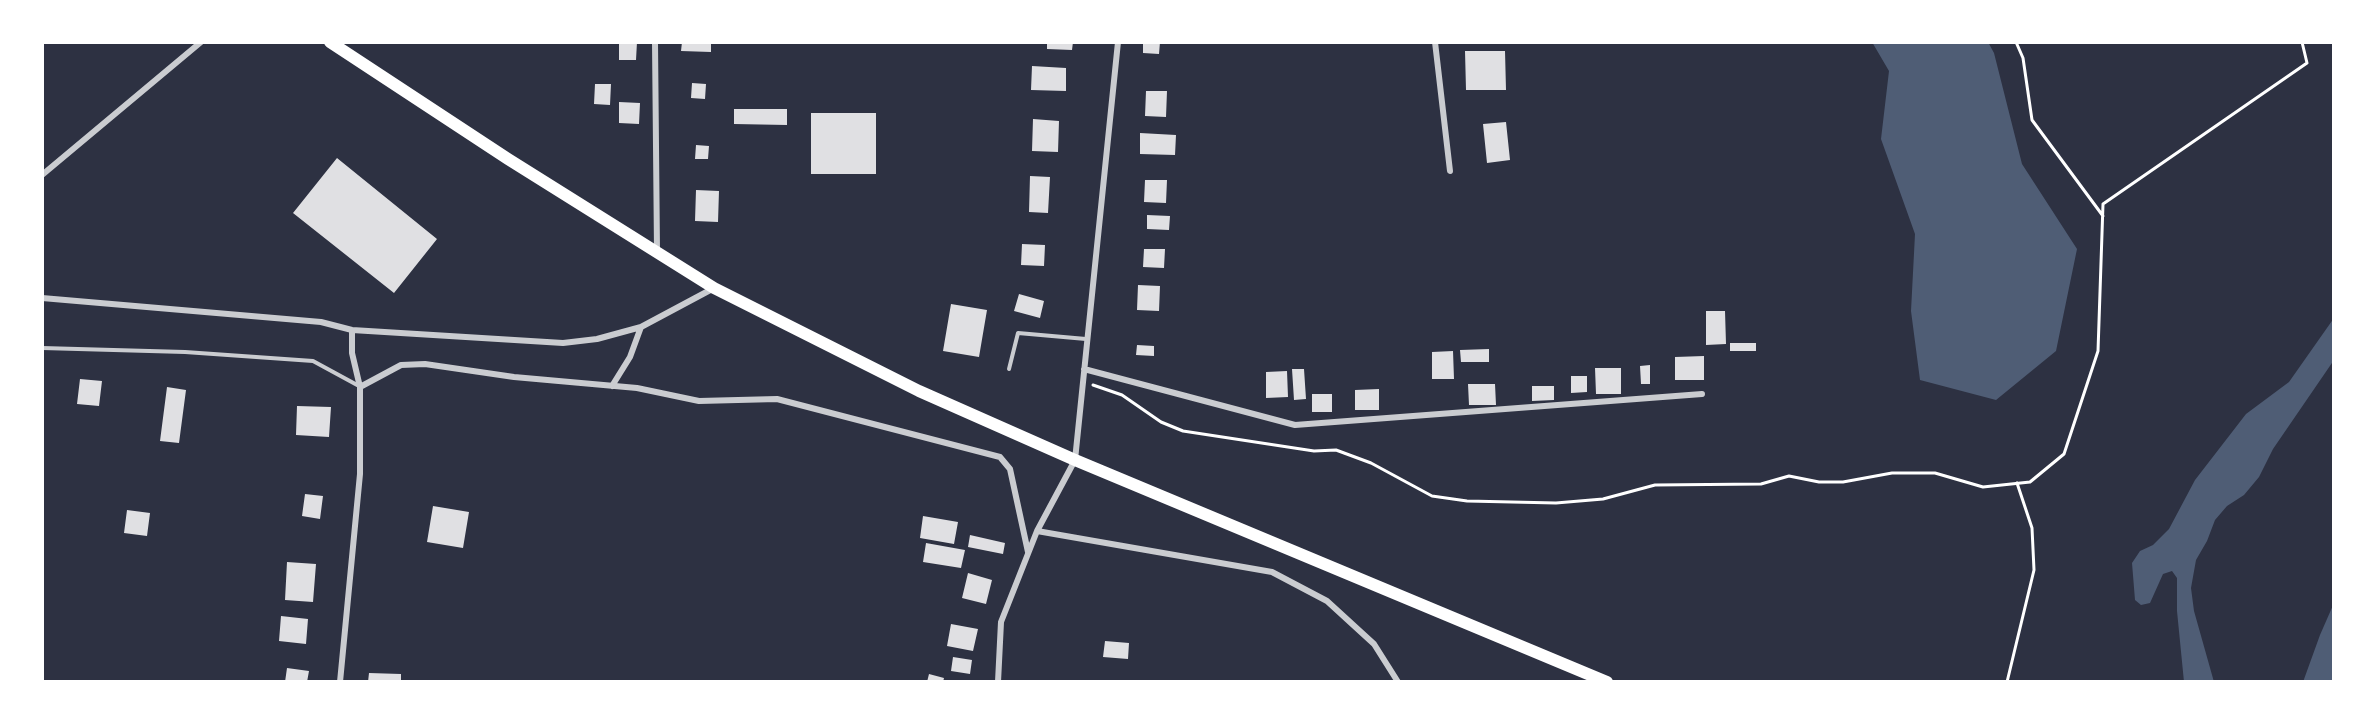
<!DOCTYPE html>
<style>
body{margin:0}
#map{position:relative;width:2376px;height:724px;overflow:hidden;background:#2d3142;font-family:"Work Sans",sans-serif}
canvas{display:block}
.frame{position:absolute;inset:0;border:44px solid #fff;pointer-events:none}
</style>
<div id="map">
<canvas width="2376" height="724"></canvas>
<div class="frame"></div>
</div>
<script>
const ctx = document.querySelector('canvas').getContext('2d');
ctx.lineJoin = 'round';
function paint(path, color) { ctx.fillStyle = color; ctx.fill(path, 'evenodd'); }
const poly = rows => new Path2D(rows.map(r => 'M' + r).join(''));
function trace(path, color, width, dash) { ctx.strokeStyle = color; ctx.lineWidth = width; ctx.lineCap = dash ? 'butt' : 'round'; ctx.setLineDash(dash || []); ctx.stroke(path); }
paint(poly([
 [1872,42,1988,42,1994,53,2022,164,2077,249,2056,351,1996,400,1920,380,1911,311,1915,234,1881,139,1889,71],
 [2334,318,2334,360,2273,449,2259,477,2244,495,2227,506,2215,520,2207,541,2196,560,2191,588,2194,611,2214,682,2184,682,2177,611,2177,578,2172,571,2163,574,2150,603,2141,605,2135,600,2132,563,2140,551,2153,545,2169,529,2195,480,2246,414,2289,382],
 [2334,603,2334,682,2303,682,2320,635]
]), '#4f5d75');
paint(poly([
 [619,42,637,42,636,60,619,60],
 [682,42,711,42,711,52,681,51],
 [1047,42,1073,42,1072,50,1047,49],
 [1143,42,1160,42,1159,54,1143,53],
 [1465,51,1505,51,1506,90,1466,90],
 [1032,66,1066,68,1066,91,1031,90],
 [692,83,706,84,705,99,691,98],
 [595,84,611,84,610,105,594,104],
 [1146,91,1167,91,1166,117,1145,116],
 [619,102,640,103,639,124,619,123],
 [734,109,787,109,787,125,734,124],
 [811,113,876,113,876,174,811,174],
 [1033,119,1059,121,1058,152,1032,151],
 [1506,122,1510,160,1487,163,1483,124],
 [1140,133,1176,135,1175,155,1140,154],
 [696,145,709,146,708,159,695,159],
 [337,158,437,239,394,293,293,213],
 [1030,176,1050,177,1048,213,1029,212],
 [1145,180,1167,180,1166,203,1144,202],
 [696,190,719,191,718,222,695,221],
 [1147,215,1170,216,1169,230,1147,229],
 [1022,244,1045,245,1044,266,1021,265],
 [1144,249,1165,249,1164,268,1143,267],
 [1138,285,1160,286,1159,311,1137,310],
 [1019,294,1044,301,1040,318,1014,311],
 [951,304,987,310,979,357,943,351],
 [1706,311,1725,311,1726,344,1706,345],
 [1730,343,1756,343,1756,351,1730,351],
 [1137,345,1154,346,1154,356,1136,355],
 [1489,349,1489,362,1461,362,1460,350],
 [1453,351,1454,379,1432,379,1432,352],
 [1704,356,1704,380,1675,380,1675,357],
 [1650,365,1650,384,1641,384,1640,366],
 [1595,368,1621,368,1621,394,1596,394],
 [1292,369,1304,369,1306,399,1294,400],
 [1287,371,1288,397,1266,398,1266,372],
 [1571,376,1587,376,1587,392,1571,393],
 [80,379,102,381,99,406,77,404],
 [1468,384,1495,384,1496,405,1469,405],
 [1532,386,1554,386,1554,400,1532,401],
 [167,387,186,390,179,443,160,441],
 [1379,389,1379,410,1355,410,1355,390],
 [1312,394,1332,394,1332,412,1312,412],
 [297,406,331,407,329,437,296,435],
 [305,494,323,496,320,519,302,516],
 [433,506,469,512,463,548,427,542],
 [127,510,150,513,147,536,124,533],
 [923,516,958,522,954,544,920,538],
 [970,535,1005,543,1003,554,968,547],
 [926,543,965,550,961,568,923,562],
 [287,562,316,564,313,602,285,600],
 [968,573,992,580,986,604,962,598],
 [281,616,308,619,306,644,279,641],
 [951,624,978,629,973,651,947,646],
 [1105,641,1129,643,1128,659,1103,657],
 [953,657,972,660,970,674,951,671],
 [287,668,309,671,307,682,285,682],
 [369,673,401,674,401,682,368,682],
 [929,674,944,678,943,682,927,682]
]), '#e0e0e3');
trace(poly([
 [2016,42,2023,58,2032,120,2103,216],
 [1093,385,1122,395,1161,422,1183,431,1314,451,1336,450,1371,463,1432,496,1467,501,1556,503,1603,499,1655,485,1761,484,1789,476,1819,482,1843,482,1892,473,1935,473,1983,487,2030,482,2064,454,2098,351,2103,204,2307,63,2302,42],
 [2007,682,2034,570,2032,528,2017,483]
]), '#fff', 3);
trace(poly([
 [42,348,185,352,313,361,359,386],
 [1009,369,1018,333,1086,339]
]), '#caccd0', 4);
trace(poly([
 [655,42,657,251],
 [1435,42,1450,171],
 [42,175,201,42],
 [42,298,321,322,352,330,563,343,597,339,641,327,714,288],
 [1084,369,1295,425,1702,394],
 [612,386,630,357,641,327],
 [360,387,401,365,425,364,514,377,637,388,699,401,777,399,1000,457,1010,469,1028,552],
 [1037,531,1272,572,1327,601,1374,644,1398,682],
 [340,682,360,474,360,387,352,353,352,330],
 [998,682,1001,622,1037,531,1075,460,1118,42]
]), '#caccd0', 6);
trace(poly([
 [330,42,508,159,714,288,919,391,1075,460,1607,682]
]), '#fff', 12);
</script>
